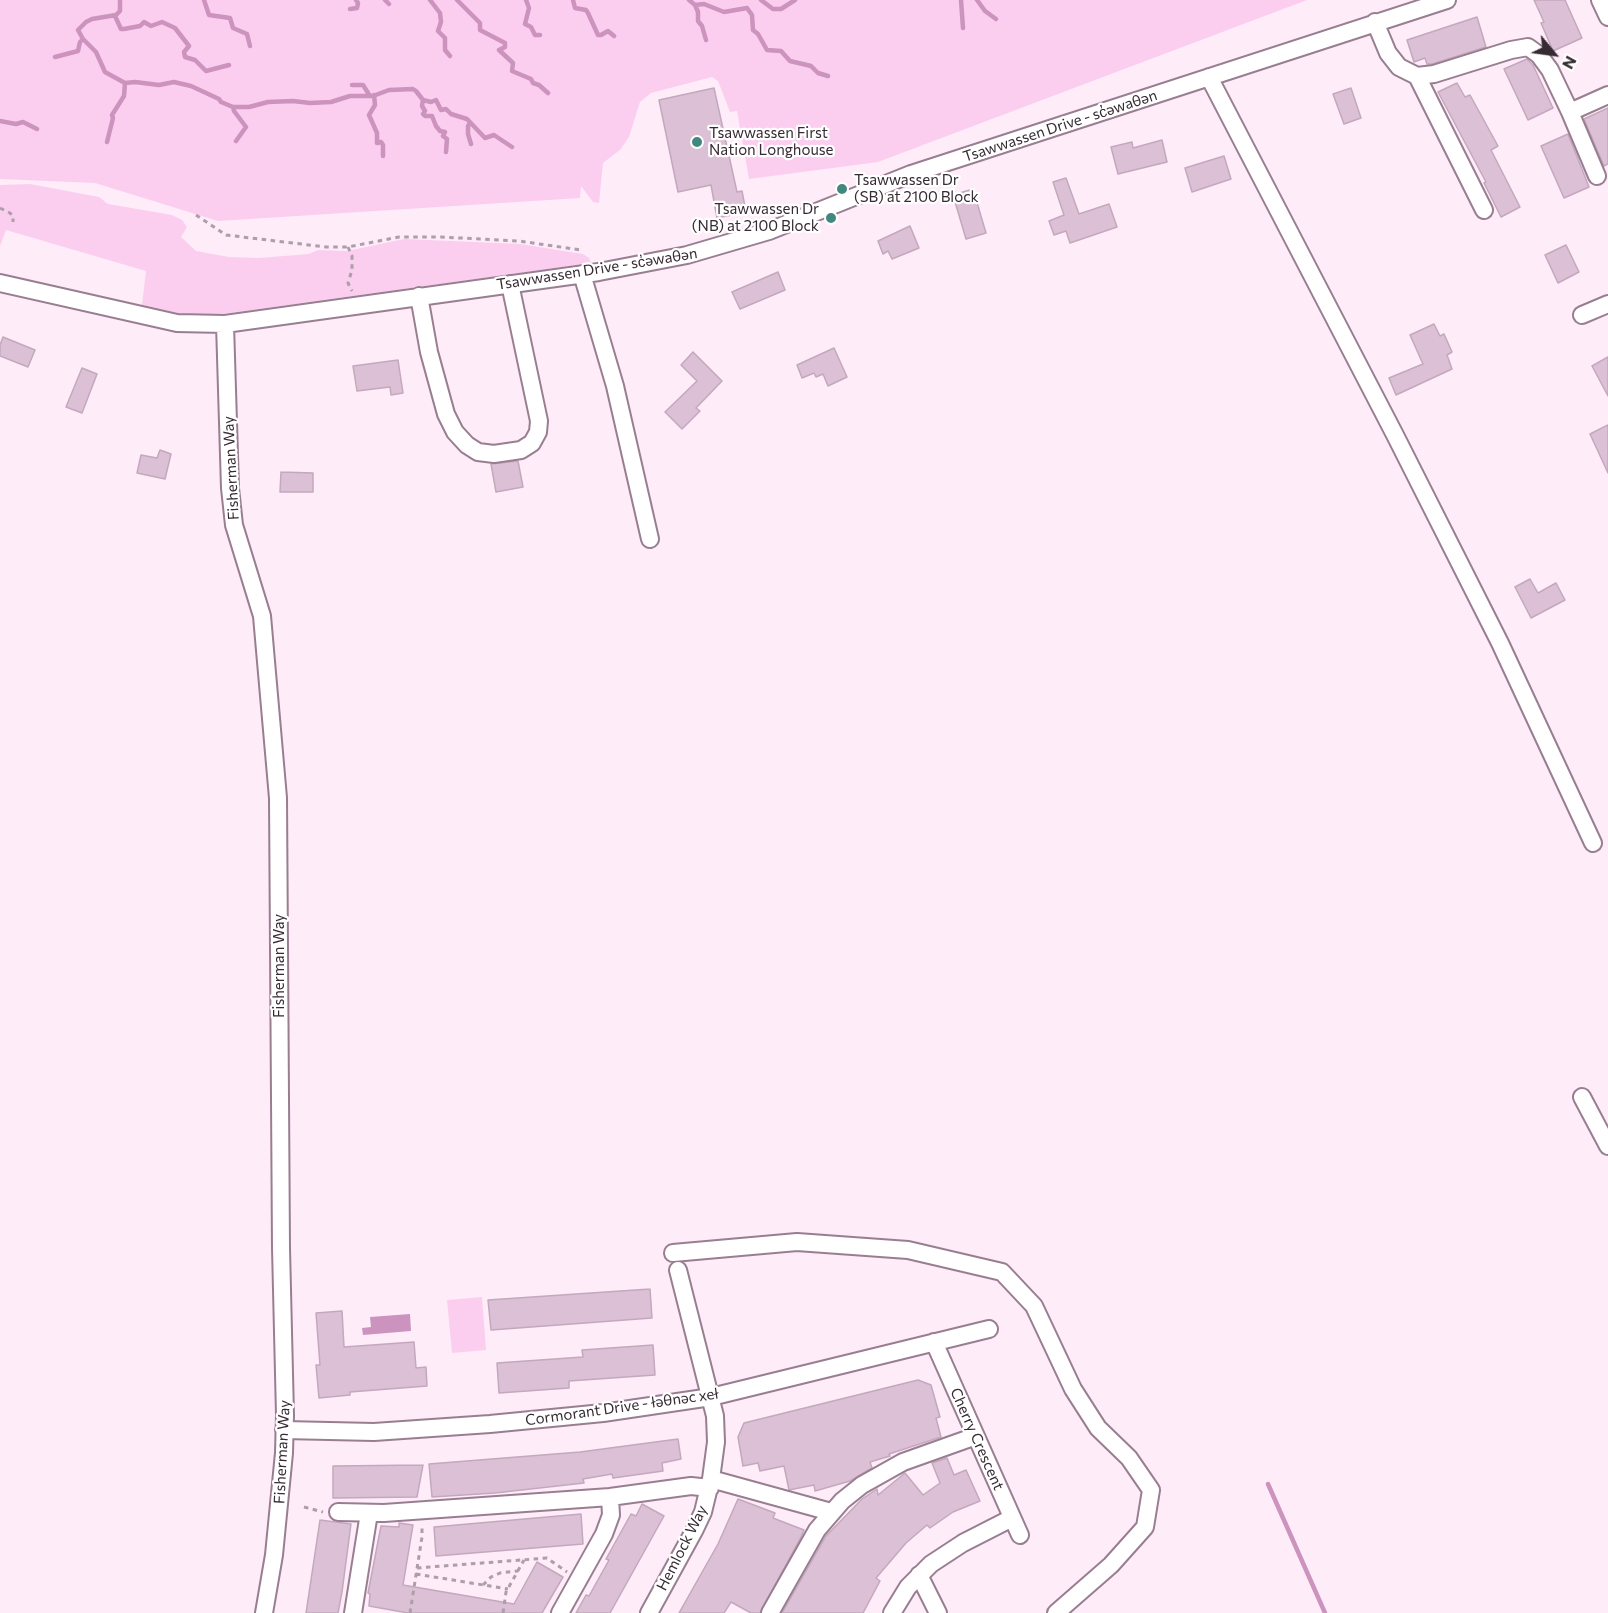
<!DOCTYPE html>
<meta charset="utf-8">
<style>
body{margin:0}
#map{position:relative;width:1608px;height:1613px;overflow:hidden;background:#feecf9;font-family:Commissioner,sans-serif}
canvas{display:block}
.north{position:absolute;left:1524px;top:24px;width:60px;height:60px;-webkit-text-stroke:4px #fff;paint-order:stroke;rotate:119deg;font-size:16px;font-weight:700;line-height:24px;text-align:center;color:#362b33}
.north::after{content:'';display:block;margin:auto;width:21px;height:27px;background:#362b33;clip-path:polygon(50% 0,100% 100%,50% 72%,0 100%)}
</style>
<div id="map">
<canvas width="1608" height="1613"></canvas>
<div class="north">N</div>
</div>
<script>
const ctx = document.querySelector('canvas').getContext('2d');
ctx.lineJoin = 'round';
function paint(path, color) { ctx.fillStyle = color; ctx.fill(path, 'evenodd'); }
const poly = rows => new Path2D(rows.map(r => 'M' + r).join(''));
function trace(path, color, width, dash) { ctx.strokeStyle = color; ctx.lineWidth = width; ctx.lineCap = dash ? 'butt' : 'round'; ctx.setLineDash(dash || []); ctx.stroke(path); }
function label(font, color, halo, rows, align = 'center') {
  ctx.font = font + ' Commissioner,sans-serif'; ctx.lineWidth = 4.5; ctx.setLineDash([]); ctx.textBaseline = 'middle'; ctx.strokeStyle = halo; ctx.fillStyle = color; for (const [text, x, y, turn = 0] of rows) {
    ctx.save(); ctx.translate(x, y); ctx.rotate((+turn || 0) * Math.PI / 180); ctx.textAlign = isNaN(turn) ? turn : align; if (halo) ctx.strokeText(text, 0, 0); ctx.fillText(text, 0, 0); ctx.restore();
  }
}
paint(poly([
 [0,0,1307,0,878,162,749,179,737,111,730,112,718,81,712,77,651,93,640,102,629,137,620,150,603,163,599,203,593,202,581,186,580,198,218,221,95,183,0,179],
 [30,184,99,197,108,204,172,215,182,220,187,227,181,237,196,251,229,257,259,258,309,254,318,250,347,251,404,239,520,244,583,254,589,258,591,263,230,313,210,315,183,314,142,305,146,271,6,230,0,246,0,185],
 [482,1297,486,1350,452,1353,447,1300]
]), '#fbceef');
paint(poly([
 [410,1314,411,1331,363,1335,362,1328,371,1327,370,1317]
]), '#cb93bd');
trace(poly([
 [120,0,120,11,116,15,92,19,86,22,78,30,83,39,96,52,105,72,125,83,135,82,159,85,174,82,191,86,219,99,221,102,233,107,249,107,268,102,293,101,310,103,331,102,350,96,373,96,389,90,413,89,416,91,423,100,431,102,436,100,441,110,446,109,451,114,467,119,485,138,494,135,512,147],
 [204,0,209,15,230,18,233,28,247,34,250,46],
 [385,0,389,4],
 [430,0,440,13,441,22,438,31,445,38,445,50,450,56],
 [457,0,480,23,480,30,505,43,505,47,499,50,513,63,512,71,531,79,533,83,539,85,548,93],
 [526,0,529,8,525,24,531,27,535,35,540,35],
 [573,0,575,8,586,10,588,13,598,35,601,35,608,31,614,36],
 [689,0,695,5,698,12,698,21,702,26,706,40],
 [761,0,773,9,781,9,795,0],
 [961,0,963,28],
 [977,0,985,11,996,19],
 [695,5,704,4,724,12,747,8,752,15,753,30,758,34,767,50,781,51,790,61,811,66,818,73,828,76],
 [350,9,357,8,358,3,356,0],
 [115,16,121,29,124,29,140,26,144,22,151,26,162,22,175,28,189,46,184,52,185,57,195,60,206,71,229,65],
 [55,57,78,51,80,42,83,39],
 [352,85,363,85,370,96],
 [374,95,375,105,369,115,377,133,377,143,381,142,383,145,383,156],
 [423,100,422,106,425,111,423,114,425,116,432,116,436,126,440,131,445,132,443,136,447,139,446,152],
 [233,107,234,111,246,127,236,141],
 [0,121,16,124,23,122,37,129],
 [470,123,468,126,468,134,471,144],
 [107,142,113,118,112,115,124,96,125,83],
 [1268,1484,1325,1613]
]), '#cb93bd', 4.5);
const building = poly([
 [1534,0,1565,0,1582,38,1553,51,1541,23,1544,22,1534,0],
 [1477,17,1486,47,1432,64,1427,64,1425,58,1414,62,1407,40,1477,17],
 [1527,59,1533,65,1553,108,1528,120,1504,69,1527,59],
 [1457,83,1465,97,1470,95,1498,146,1491,150,1520,207,1501,217,1484,183,1486,182,1438,92,1457,83],
 [714,88,737,192,742,191,746,212,717,218,711,185,678,192,659,100,714,88],
 [1351,88,1361,118,1344,124,1333,94,1351,88],
 [1608,108,1608,164,1604,166,1584,119,1608,108],
 [1568,134,1589,187,1564,198,1541,146,1568,134],
 [1162,140,1167,162,1118,174,1111,147,1132,142,1133,148,1162,140],
 [1224,156,1231,179,1192,192,1185,168,1224,156],
 [1066,178,1079,214,1109,204,1117,227,1070,243,1066,231,1054,235,1049,221,1064,215,1053,182,1066,178],
 [973,189,986,233,966,239,953,195,973,189],
 [910,226,919,248,892,259,888,251,883,254,878,241,910,226],
 [1566,245,1579,272,1558,283,1545,255,1566,245],
 [778,272,785,290,740,309,732,292,778,272],
 [1434,324,1440,336,1444,334,1452,352,1447,355,1452,369,1396,395,1389,378,1423,364,1410,335,1434,324],
 [3,337,35,350,28,367,0,356,0,345,3,337],
 [834,348,847,377,828,386,823,374,816,377,814,373,802,378,797,365,834,348],
 [693,352,722,381,696,408,700,411,682,429,665,412,697,381,681,365,693,352],
 [1608,357,1608,396,1592,366,1608,357],
 [398,360,403,393,391,395,390,387,357,391,353,366,398,360],
 [82,368,97,374,82,413,66,407,82,368],
 [1608,425,1608,473,1590,434,1608,425],
 [160,450,171,454,165,479,137,473,141,455,157,458,160,450],
 [518,461,523,487,496,492,491,464,518,461],
 [281,472,313,473,313,492,280,492,281,472],
 [1530,579,1538,593,1556,583,1565,600,1531,618,1515,587,1530,579],
 [650,1289,652,1318,491,1330,488,1300,650,1289],
 [342,1311,344,1347,414,1342,416,1368,426,1367,427,1386,350,1392,350,1395,319,1398,316,1365,320,1365,316,1313,342,1311],
 [653,1345,655,1375,569,1381,569,1388,499,1393,497,1363,583,1357,582,1350,653,1345],
 [918,1380,931,1385,940,1417,936,1418,941,1437,889,1454,890,1456,870,1462,872,1468,850,1481,815,1491,814,1485,789,1490,784,1466,760,1471,758,1463,743,1466,738,1437,744,1423,918,1380],
 [678,1439,681,1459,662,1463,663,1471,613,1478,612,1474,583,1479,584,1483,495,1493,432,1497,429,1464,580,1452,678,1439],
 [947,1458,954,1475,966,1470,980,1501,953,1512,930,1528,927,1525,906,1543,876,1578,880,1581,863,1613,782,1613,826,1536,862,1499,877,1489,878,1495,905,1473,923,1495,940,1483,932,1463,947,1458],
 [423,1465,417,1497,333,1498,333,1466,423,1465],
 [738,1499,775,1513,773,1518,804,1530,801,1537,760,1613,751,1613,731,1602,724,1613,679,1613,718,1544,738,1499],
 [642,1504,664,1516,610,1613,576,1613,586,1595,589,1596,609,1560,606,1559,631,1514,636,1516,642,1504],
 [581,1514,583,1544,436,1556,434,1527,581,1514],
 [320,1520,351,1524,342,1592,338,1613,306,1613,320,1520],
 [399,1523,413,1525,403,1585,514,1604,537,1562,563,1577,542,1613,408,1613,369,1606,370,1594,368,1593,381,1526,399,1527,399,1523]
]);
paint(building, '#dcc0d5');
trace(building, '#c4a8bd', 1.5);
const minor = poly([
 [1600,0,1608,17],
 [1375,22,1388,53,1399,67,1417,76,1434,74,1511,50,1528,47,1539,55,1550,70,1570,112,1608,95],
 [1417,76,1484,210],
 [1209,77,1395,435,1500,643,1593,843],
 [1570,112,1597,176],
 [582,274,615,386,650,539],
 [0,283,177,323,225,324,599,272,687,255,769,231,911,174,1447,0],
 [419,296,429,352,446,414,455,432,467,445,478,452,494,454,521,450,532,443,538,432,539,421,510,284],
 [1582,315,1608,304],
 [225,324,230,488,234,525,262,616,278,798,281,1248,285,1415,284,1453,274,1555,264,1613],
 [1582,1097,1608,1146],
 [673,1253,797,1242,908,1250,1002,1272,1034,1306,1073,1389,1098,1428,1129,1458,1151,1490,1145,1527,1111,1565,1056,1613],
 [934,1342,1020,1535],
 [284,1430,374,1432,490,1424,603,1413,711,1397,989,1329],
 [711,1479,831,1512],
 [338,1512,384,1513,610,1497,691,1486,710,1488],
 [919,1575,938,1613],
 [353,1613,369,1513],
 [560,1613,604,1534,611,1515,610,1497],
 [649,1613,694,1531,703,1512,711,1479,716,1442,715,1416,678,1270],
 [770,1613,817,1530,842,1501,862,1485,903,1462,976,1436],
 [892,1613,908,1587,931,1564,963,1543,1012,1518]
]);
trace(minor, '#997e92', 20);
trace(poly([
 [0,208,10,213,13,216,13,222],
 [196,215,226,235,326,247,348,247,399,237,441,237,519,241,581,250],
 [348,247,352,256,352,270,348,283,352,291],
 [304,1507,323,1512],
 [417,1568,547,1558,567,1572],
 [416,1574,508,1589],
 [483,1585,491,1577,500,1573,518,1571],
 [410,1613,422,1537,422,1524],
 [503,1613,506,1592,524,1560]
]), '#ad9ea9', 3, [4.5, 4.5]);
trace(minor, '#fff', 16);
for (const [x, y, r, color] of [
 [697,142,6,"#428880"],
 [842,189,6,"#428880"],
 [831,218,6,"#428880"]
]) { const dot = new Path2D(); dot.arc(x, y, r, 0, 2 * Math.PI); ctx.fillStyle = color; ctx.fill(dot); trace(dot, '#fff', 2); }
label('15px', '#362b33', '#fff', [
 ["Tsawwassen Drive - sc̓əwaθən",1060,126,-18],
 ["Tsawwassen Drive - sc̓əwaθən",597,269,-9],
 ["Fisherman Way",231,468,-93],
 ["Fisherman Way",279,966,-90],
 ["Cormorant Drive - łəθnəc xeł",622,1407,-8],
 ["Cherry Crescent",977,1439,66],
 ["Fisherman Way",282,1452,-87],
 ["Hemlock Way",682,1548,-63]
]);
label('15px', '#362b33', '#fff', [
 ["Tsawwassen First",709,133],
 ["Nation Longhouse",709,150],
 ["Tsawwassen Dr",854,180],
 ["(SB) at 2100 Block",854,197],
 ["Tsawwassen Dr",819,209,"right"],
 ["(NB) at 2100 Block",819,226,"right"]
], 'left');
</script>
